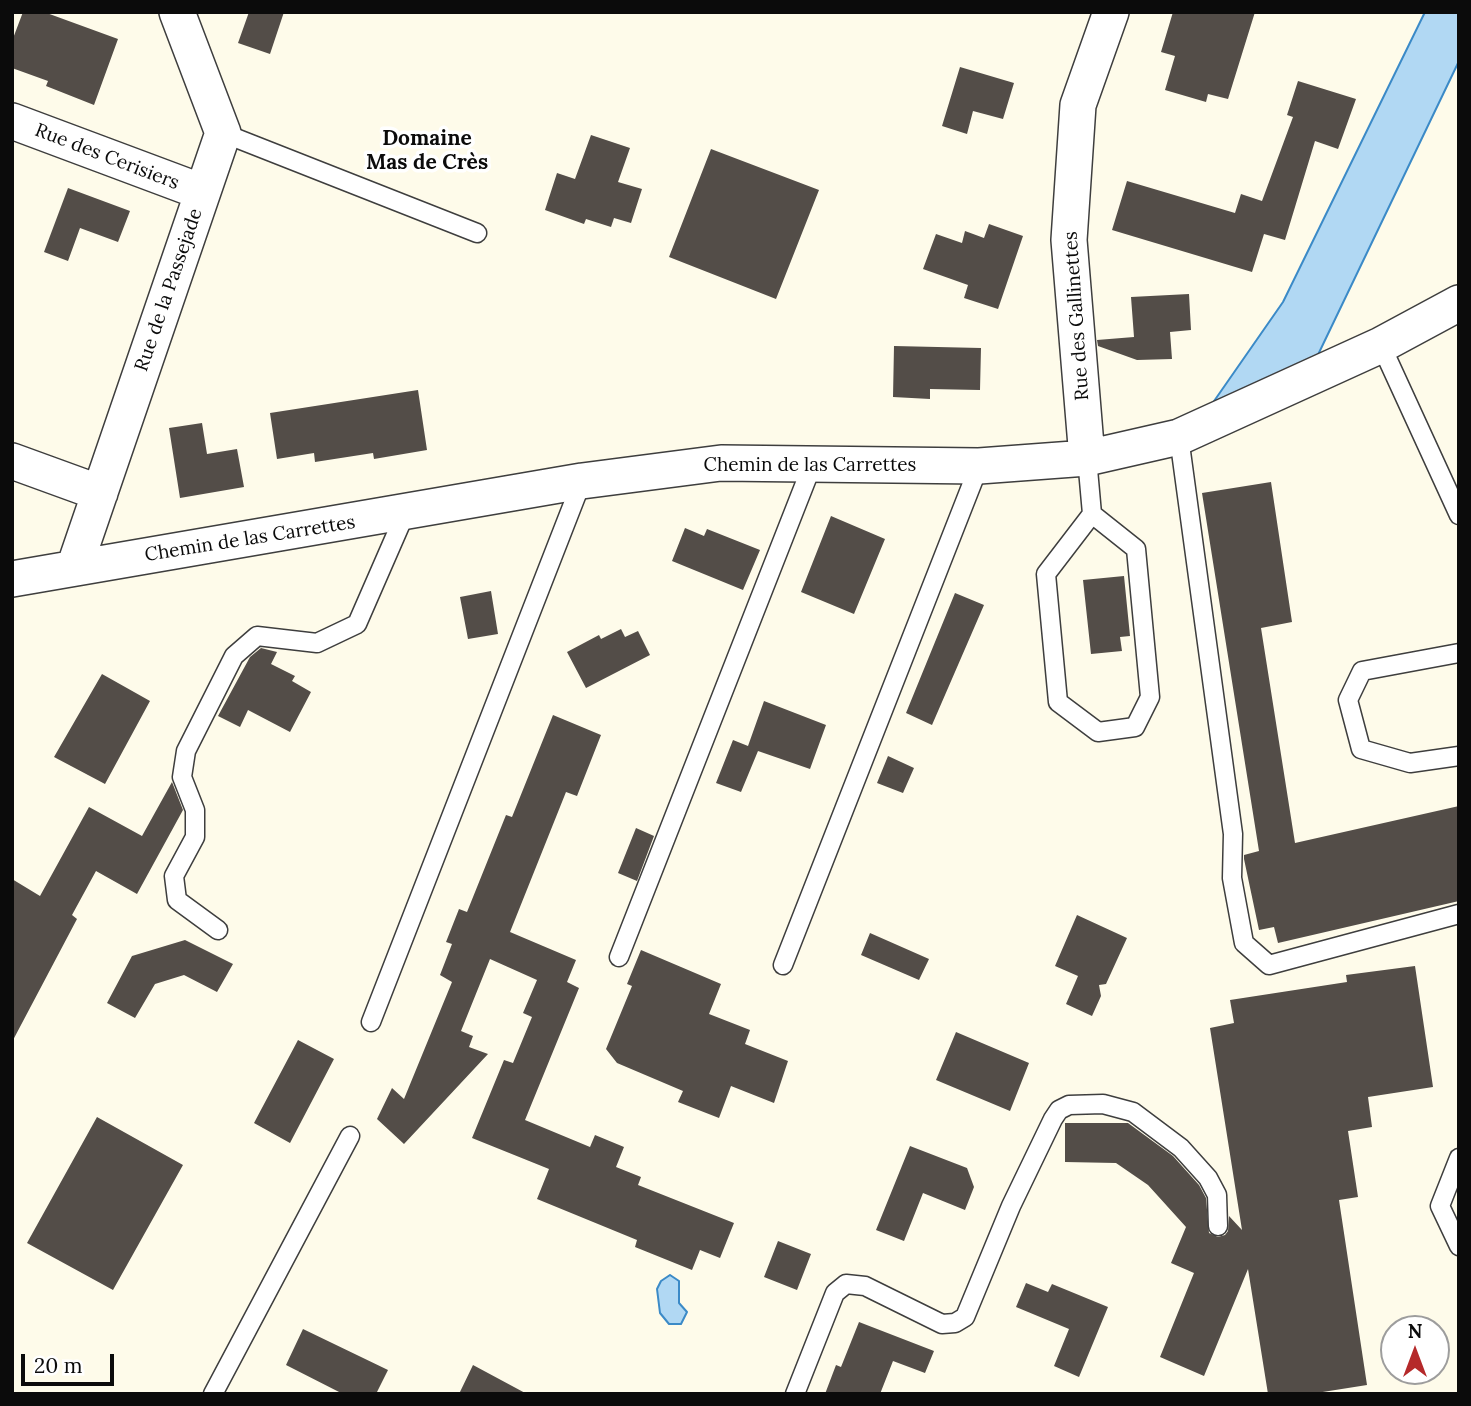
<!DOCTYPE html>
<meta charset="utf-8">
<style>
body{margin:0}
#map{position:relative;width:1471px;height:1406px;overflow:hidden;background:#fefbea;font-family:Lora,serif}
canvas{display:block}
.frame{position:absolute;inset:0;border:14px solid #0b0b0b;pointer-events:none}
.north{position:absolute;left:1380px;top:1315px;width:70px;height:70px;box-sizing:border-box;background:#fff;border:2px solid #9d9d9d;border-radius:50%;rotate:0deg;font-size:19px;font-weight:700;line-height:28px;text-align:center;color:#0b0b0b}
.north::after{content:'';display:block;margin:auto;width:24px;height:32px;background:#b5292a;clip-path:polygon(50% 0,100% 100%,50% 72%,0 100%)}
.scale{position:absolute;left:21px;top:1354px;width:93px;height:32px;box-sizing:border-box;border:4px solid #0b0b0b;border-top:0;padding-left:9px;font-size:21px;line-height:24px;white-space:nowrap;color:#0b0b0b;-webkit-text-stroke:5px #fff;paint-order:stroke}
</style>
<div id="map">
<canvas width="1471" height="1406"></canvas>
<div class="frame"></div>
<div class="north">N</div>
<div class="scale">20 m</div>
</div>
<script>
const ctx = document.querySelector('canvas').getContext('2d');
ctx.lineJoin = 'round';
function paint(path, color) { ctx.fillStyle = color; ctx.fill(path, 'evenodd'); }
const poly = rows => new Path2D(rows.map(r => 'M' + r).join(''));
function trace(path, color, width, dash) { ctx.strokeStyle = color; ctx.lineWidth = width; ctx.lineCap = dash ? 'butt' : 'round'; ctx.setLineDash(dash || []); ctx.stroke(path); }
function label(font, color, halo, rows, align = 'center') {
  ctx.font = font + ' Lora,serif'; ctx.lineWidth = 7; ctx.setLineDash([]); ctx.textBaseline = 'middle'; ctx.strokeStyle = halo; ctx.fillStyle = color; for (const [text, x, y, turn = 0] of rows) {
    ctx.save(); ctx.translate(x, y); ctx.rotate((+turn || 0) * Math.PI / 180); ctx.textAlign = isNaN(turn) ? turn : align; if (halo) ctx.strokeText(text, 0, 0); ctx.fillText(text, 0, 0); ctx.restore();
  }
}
const water = poly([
 [1425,12,1459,12,1459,61,1315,361,1212,404,1283,302,1425,12],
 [670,1275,679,1281,679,1303,687,1312,681,1324,669,1324,660,1313,657,1289,661,1281,670,1275]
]);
paint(water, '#b1d8f3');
trace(water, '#3b8ac7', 2);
paint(poly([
 [23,12,44,12,118,39,94,105,46,86,48,81,12,68,12,41],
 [249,12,284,12,270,54,238,43],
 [1173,12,1255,12,1228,99,1208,94,1206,102,1165,90,1175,56,1161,52],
 [960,67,1014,83,1003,119,973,111,967,134,942,126],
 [1298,81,1356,99,1338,149,1315,141,1285,240,1264,234,1252,272,1112,230,1127,181,1235,213,1241,194,1262,201,1293,117,1287,115],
 [591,135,630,148,618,182,642,189,631,223,614,218,611,227,586,219,584,224,545,210,557,173,575,179],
 [711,149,819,190,776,299,669,257],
 [68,188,130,211,118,242,80,228,68,261,44,252],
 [989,224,1023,236,998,309,964,298,968,285,923,269,936,234,962,243,965,231,984,238],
 [1189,294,1191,330,1170,332,1172,359,1137,360,1098,346,1097,340,1134,337,1131,297],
 [894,346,981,348,980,390,930,389,930,399,893,397],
 [418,390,427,450,374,459,373,453,315,462,314,453,277,459,270,413],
 [202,423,207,454,237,449,244,487,180,498,169,428],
 [1271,482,1292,622,1261,628,1295,843,1459,806,1459,901,1278,943,1274,927,1259,930,1244,859,1244,855,1259,851,1202,493],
 [831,516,885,539,854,614,801,592],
 [685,528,704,536,707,529,760,550,743,590,672,561],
 [1124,576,1130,636,1120,637,1122,651,1091,654,1083,580],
 [491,591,498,634,468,639,460,597],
 [955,593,984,605,932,725,906,713],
 [621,629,625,637,638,631,650,655,586,688,567,652,599,635,601,639],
 [261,648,277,652,271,664,295,676,292,681,311,692,290,732,248,710,240,727,218,716,250,657],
 [102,674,150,701,105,784,54,757],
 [764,701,826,725,810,769,758,751,741,792,716,783,733,740,748,746],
 [553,715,601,735,577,796,566,792,510,932,576,960,567,982,579,988,525,1120,590,1147,595,1135,624,1147,616,1167,641,1177,638,1185,734,1223,720,1258,700,1250,692,1270,635,1247,637,1240,537,1199,549,1169,472,1138,504,1060,513,1063,532,1017,523,1013,537,980,490,959,461,1031,473,1036,469,1047,488,1054,404,1144,377,1119,392,1088,404,1099,452,982,440,975,452,944,446,942,459,909,467,912,506,815,512,817],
 [888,756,914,768,903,793,877,783],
 [172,782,183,810,137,894,96,871,72,915,77,919,12,1042,12,879,40,896,89,807,142,836],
 [636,828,654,836,637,881,618,873],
 [1077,915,1127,938,1106,984,1099,985,1101,996,1092,1016,1066,1004,1078,976,1055,966],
 [870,933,929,959,919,980,861,955],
 [185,940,233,964,217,992,184,975,155,984,135,1018,107,1003,132,956],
 [641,950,721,984,709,1014,750,1030,745,1044,788,1061,774,1103,731,1086,719,1118,678,1102,683,1091,617,1063,606,1049,632,986,627,984],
 [1415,966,1433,1087,1368,1097,1372,1127,1348,1131,1358,1197,1339,1200,1367,1385,1310,1394,1268,1394,1248,1269,1204,1376,1160,1357,1194,1273,1171,1263,1186,1227,1148,1185,1116,1163,1065,1162,1065,1123,1128,1123,1173,1156,1199,1185,1206,1198,1209,1233,1218,1237,1225,1235,1228,1231,1229,1216,1242,1230,1210,1028,1234,1023,1230,1000,1347,982,1346,975],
 [956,1032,1029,1063,1010,1111,936,1080],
 [298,1040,334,1059,290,1143,254,1123],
 [97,1117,183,1165,113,1290,27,1243],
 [910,1146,967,1168,974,1187,965,1210,923,1193,904,1241,876,1230],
 [778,1241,811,1254,797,1290,764,1277],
 [1026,1283,1048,1292,1052,1284,1108,1307,1079,1377,1054,1366,1069,1329,1016,1307],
 [859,1322,934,1351,925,1373,893,1361,880,1394,825,1394,836,1365,841,1367],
 [303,1329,388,1370,376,1394,343,1394,286,1365],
 [473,1365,527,1394,459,1394]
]), '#534d48');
const service = poly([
 [223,133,477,233],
 [1381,345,1459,515],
 [1179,437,1233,834,1232,878,1244,943,1269,965,1459,914],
 [1087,458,1092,514,1046,574,1058,702,1098,732,1135,727,1150,697,1136,549,1092,514],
 [1459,653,1362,671,1348,700,1361,749,1410,763,1459,756],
 [218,930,177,900,174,876,195,837,195,810,182,777,186,751,234,656,257,636,317,643,357,624,405,514],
 [619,957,813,463],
 [783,965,979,466],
 [371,1022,582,481],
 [1459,1158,1440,1206,1459,1246],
 [213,1394,350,1136],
 [795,1394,835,1293,846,1284,865,1286,942,1324,955,1323,965,1317,1011,1206,1053,1119,1059,1110,1069,1105,1103,1104,1133,1112,1181,1148,1208,1178,1217,1195,1218,1226]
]);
const minor = poly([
 [12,121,202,192],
 [1087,458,1069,240,1078,105,1111,12],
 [12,461,100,493],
 [74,568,223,133,177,12],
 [12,579,582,481,721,463,979,466,1087,458,1179,437,1381,345,1459,303]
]);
trace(service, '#3e3e3e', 21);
trace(minor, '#3e3e3e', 38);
trace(service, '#fff', 18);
trace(minor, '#fff', 35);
label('19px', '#0b0b0b', '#fff', [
 ["Rue des Cerisiers",107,157,21],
 ["Rue de la Passejade",169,290,-71],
 ["Rue des Gallinettes",1077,316,-94],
 ["Chemin de las Carrettes",810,466],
 ["Chemin de las Carrettes",250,539,-9]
]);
label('bold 21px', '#0b0b0b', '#fff', [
 ["Domaine",427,139],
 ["Mas de Crès",427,163]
]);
</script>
